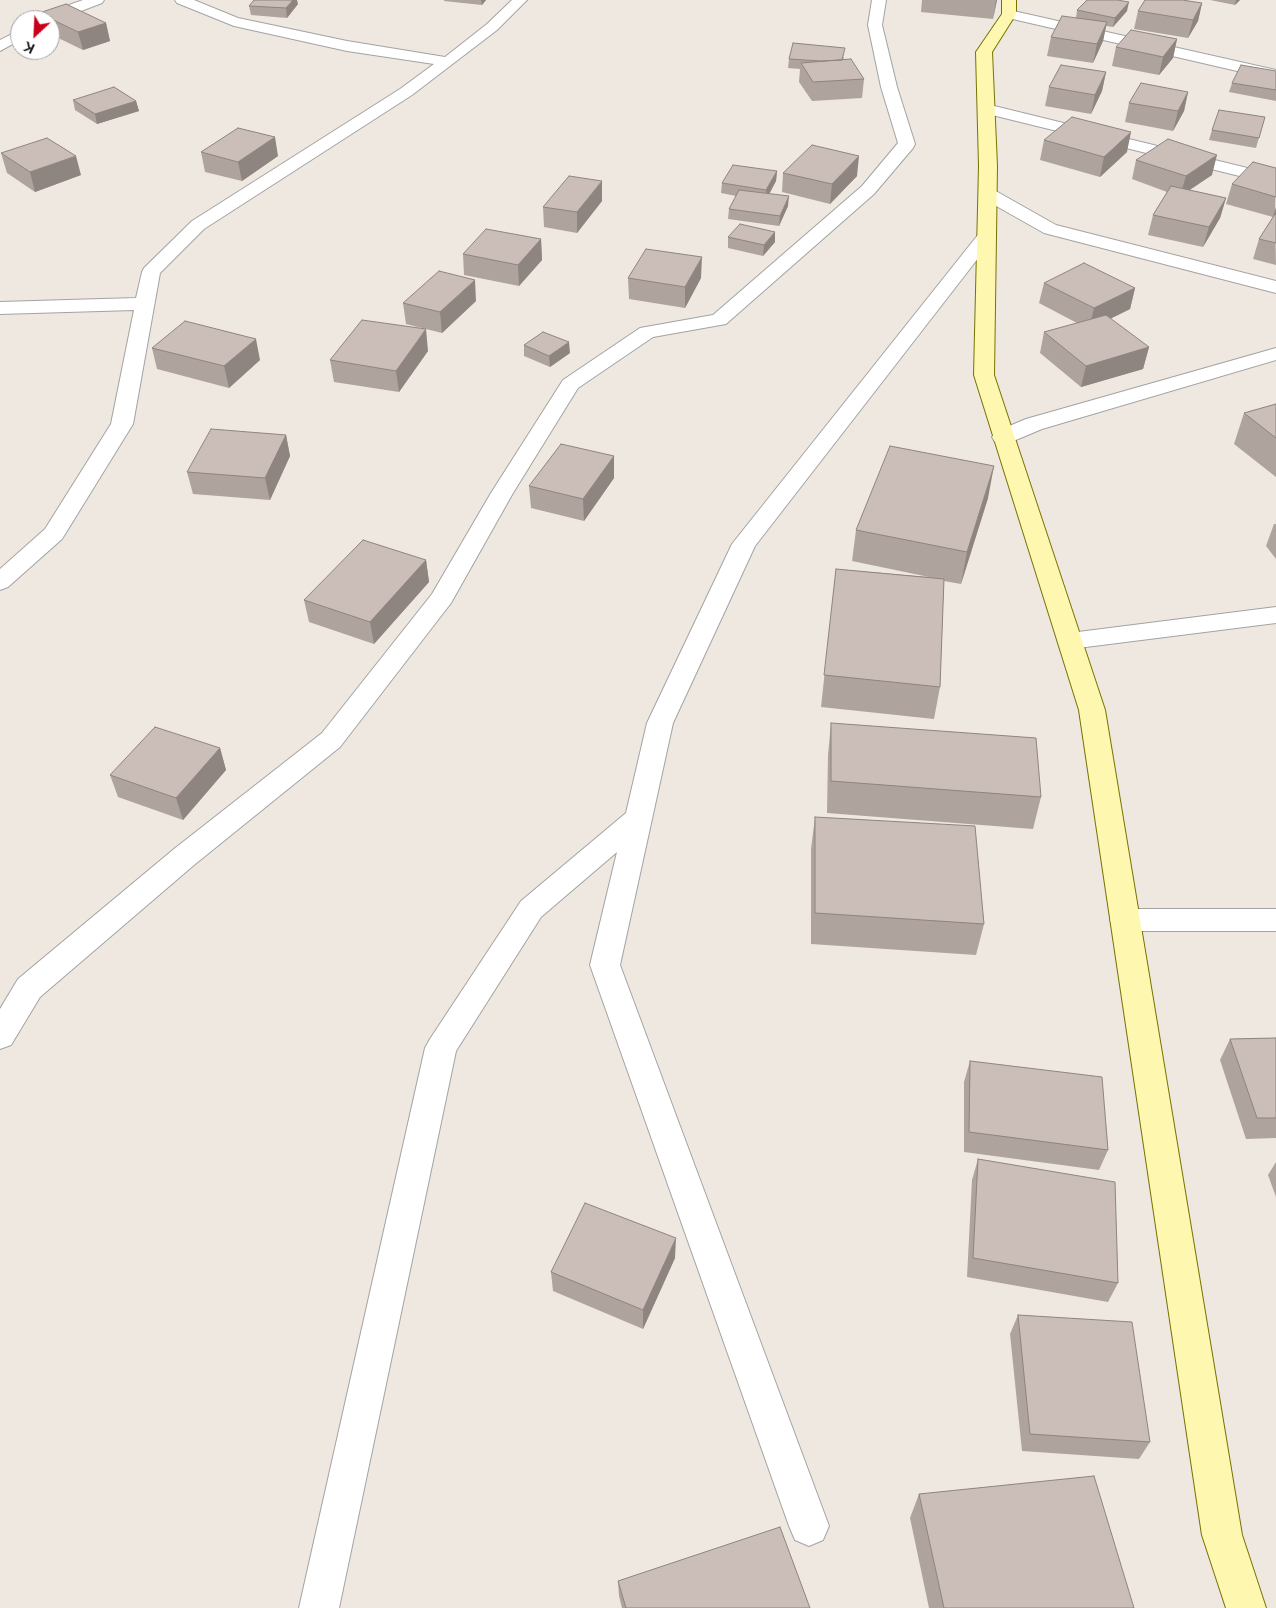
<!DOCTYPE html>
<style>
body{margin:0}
#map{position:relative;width:1276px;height:1608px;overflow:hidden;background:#efe8e1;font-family:Helvetica,sans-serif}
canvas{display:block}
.north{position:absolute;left:10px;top:10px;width:50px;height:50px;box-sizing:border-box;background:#fff;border:1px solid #a4a4a4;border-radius:50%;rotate:205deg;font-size:14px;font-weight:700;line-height:20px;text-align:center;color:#1c1c1c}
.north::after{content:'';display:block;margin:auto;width:18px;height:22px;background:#c9001c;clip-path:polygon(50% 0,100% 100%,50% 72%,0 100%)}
</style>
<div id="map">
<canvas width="1276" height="1608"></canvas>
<div class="north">K</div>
</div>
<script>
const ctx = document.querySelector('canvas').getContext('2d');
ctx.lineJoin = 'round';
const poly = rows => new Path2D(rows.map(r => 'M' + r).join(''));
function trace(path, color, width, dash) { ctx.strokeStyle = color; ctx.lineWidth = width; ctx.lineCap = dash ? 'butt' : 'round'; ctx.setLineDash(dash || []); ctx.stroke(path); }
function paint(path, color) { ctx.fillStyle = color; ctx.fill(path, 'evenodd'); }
const street = poly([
 [83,0,104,0,102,3,50,23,50,20,38,20,49,12,83,0],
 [175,0,194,0,238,18,347,41,445,57,487,24,512,0,527,0,497,30,412,95,204,229,160,273,133,424,62,539,8,587,0,590,0,569,45,529,111,424,134,310,0,314,0,302,136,298,142,272,144,268,192,221,400,89,434,64,347,51,234,26,177,3,175,0],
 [872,0,886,0,882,25,897,87,915,144,913,148,874,194,726,324,653,337,578,388,513,493,451,603,340,747,194,865,40,997,11,1045,0,1049,0,1009,18,979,174,849,322,733,432,594,491,493,563,380,640,328,713,315,862,186,898,143,881,87,868,25,872,0],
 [1009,10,1276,70,1276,80,1004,17,1002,14,1004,11,1009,10],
 [20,30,20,40,0,51,0,40,20,30],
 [986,104,1276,175,1276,185,980,112,978,109,980,106,986,104],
 [988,189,994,190,1056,225,1276,281,1276,293,1044,233,982,198,979,194,982,190,988,189],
 [987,230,993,231,996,235,993,239,755,546,673,723,620,965,829,1526,823,1540,809,1546,795,1540,789,1526,590,965,617,852,541,917,456,1051,339,1608,299,1608,425,1048,430,1039,521,901,626,813,647,723,732,544,981,231,987,230],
 [1276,348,1276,360,1042,429,1011,442,1003,443,995,442,992,437,995,432,1026,419,1276,348],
 [1276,607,1276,623,1070,649,1061,647,1058,641,1061,635,1070,633,1276,607],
 [1125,909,1276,909,1276,931,1125,931,1115,928,1110,920,1115,912,1125,909]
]);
const secondary = poly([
 [1002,0,1016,0,1016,14,992,52,997,166,994,375,1105,710,1242,1535,1266,1608,1226,1608,1202,1535,1079,710,974,375,979,166,976,52,1002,14,1002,0]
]);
trace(street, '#a3a3a3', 2);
trace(secondary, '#777300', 2);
paint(street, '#fff');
paint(secondary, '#fef7b0');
paint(poly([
 [444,0,486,0,482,5,444,1],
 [922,0,997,0,993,19,921,12],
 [1210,0,1240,0,1235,5],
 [1202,3,1198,21,1188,38,1134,29,1138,11],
 [298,4,287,18,251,15,249,6],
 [1077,10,1127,11,1113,27,1106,26,1103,41,1093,63,1047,56,1051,37,1076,18],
 [39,13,106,23,110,41,83,50,50,34,50,20,41,20],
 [1177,39,1173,58,1159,75,1112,66,1116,47],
 [844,57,843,60,864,79,862,98,812,101,799,82,800,69,788,68,789,59],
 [1276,71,1276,101,1229,92,1232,83],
 [1106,72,1102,91,1091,114,1045,106,1049,87],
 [1188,92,1184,111,1173,131,1125,122,1129,103],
 [73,100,136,101,139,111,97,124,75,110],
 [1265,117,1256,148,1209,140,1212,130],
 [1044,140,1127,152,1100,177,1040,160],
 [201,152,278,156,242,181,205,172],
 [1,153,81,175,35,192,7,173],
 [1136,160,1212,175,1190,190,1226,198,1220,218,1203,247,1148,235,1153,215,1167,192,1132,179],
 [1276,168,1275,215,1276,265,1253,259,1259,239,1273,217,1226,204,1232,184],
 [777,171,776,181,769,194,788,206,779,226,728,219,729,209,736,196,721,193,722,183],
 [783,173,857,176,830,204,782,192],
 [602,201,577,233,544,227,543,207],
 [775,232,775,242,763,256,728,248,728,237],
 [541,239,542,260,519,286,464,275,463,254],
 [628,278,701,278,685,308,629,299],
 [1044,283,1135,288,1130,309,1110,319,1149,347,1143,369,1081,387,1040,353,1044,332,1077,323,1039,303],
 [476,301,442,333,406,324,403,303],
 [524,345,570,353,550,367,524,356],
 [152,348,260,360,229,388,157,369],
 [428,351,399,392,334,382,330,360],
 [1276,404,1276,477,1234,444,1244,413],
 [286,435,290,456,270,500,193,494,187,472],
 [614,456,614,478,584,521,531,508,529,486],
 [988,498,961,584,944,581,940,687,934,719,821,707,836,569,929,577,852,561,856,530],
 [1274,524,1276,524,1276,559,1266,546],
 [426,560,429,582,374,644,309,622,304,600],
 [831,723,1041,797,1033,829,827,813,828,755],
 [220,748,226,770,183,820,118,797,110,775],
 [815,817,984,924,976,955,811,944,811,849],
 [1276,1038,1276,1138,1246,1139,1220,1060,1230,1039],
 [970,1061,1108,1150,1099,1170,964,1152,964,1082],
 [978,1159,1118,1283,1108,1302,967,1277,972,1180],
 [1276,1162,1276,1197,1268,1175],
 [675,1258,643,1329,553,1291,551,1272],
 [1018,1315,1150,1442,1139,1459,1022,1451,1010,1334],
 [919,1494,1134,1608,929,1608,910,1518],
 [618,1581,810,1608,622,1608,619,1596]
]), '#afa39d');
paint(poly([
 [293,0,297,0,298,4,287,18,286,8],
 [481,0,486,0,482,5],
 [996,0,997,0,993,19],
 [1236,0,1240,0,1235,5],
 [1129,2,1127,11,1113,27,1115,18],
 [1202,3,1198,21,1188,38,1193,20],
 [1107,22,1103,41,1093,63,1097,44],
 [106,23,110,41,83,50,78,32],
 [1177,39,1173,58,1159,75,1163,57],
 [1106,72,1102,91,1091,114,1095,95],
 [1188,92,1184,111,1173,131,1178,111],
 [136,101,139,111,97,124,95,114],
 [1131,132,1127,152,1100,177,1104,157],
 [275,137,278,156,242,181,238,162],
 [1217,155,1212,175,1180,196,1186,176],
 [76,156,81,175,35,192,30,172],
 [859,156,857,176,830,204,832,184],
 [777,171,776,181,766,200,766,190],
 [602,181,602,201,577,233,577,212],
 [789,196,788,206,779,226,780,216],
 [1226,198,1220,218,1203,247,1209,227],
 [1276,207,1276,214,1273,217],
 [775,232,775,242,763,256,764,245],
 [541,239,542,260,519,286,518,265],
 [702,257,701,278,685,308,685,287],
 [475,280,476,301,442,333,440,312],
 [1135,288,1130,309,1089,329,1094,308],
 [426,329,428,351,399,392,396,371],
 [256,339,260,360,229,388,224,366],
 [569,342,570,353,550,367,549,356],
 [1149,347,1143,369,1081,387,1086,366],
 [286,435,290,456,270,500,265,478],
 [614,456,614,478,584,521,583,499],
 [994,466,988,498,961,584,967,552],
 [426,560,429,582,374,644,370,622],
 [220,748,226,770,183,820,176,798],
 [676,1238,675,1258,643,1329,643,1310]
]), '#8e8480');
const building = poly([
 [254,0,293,0,286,8,249,6,254,0],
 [1087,0,1117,0,1129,2,1115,18,1077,10,1087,0],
 [1145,0,1182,0,1202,3,1193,20,1138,11,1145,0],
 [66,4,106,23,78,32,39,13,66,4],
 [1062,16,1107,22,1097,44,1051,37,1062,16],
 [1131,30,1177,39,1163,57,1116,47,1131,30],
 [793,43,845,48,842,60,821,61,789,59,793,43],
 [851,59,864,79,813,82,801,63,851,59],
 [1061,65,1106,72,1095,95,1049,87,1061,65],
 [1241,65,1276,71,1276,90,1232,83,1241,65],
 [1141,83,1188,92,1178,111,1129,103,1141,83],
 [114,87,136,101,95,114,73,100,114,87],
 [1219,110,1265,117,1259,138,1212,130,1219,110],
 [1072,117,1131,132,1104,157,1044,140,1072,117],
 [238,128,275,137,238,162,201,152,238,128],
 [47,138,76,156,30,172,1,153,47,138],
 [1168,139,1217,155,1186,176,1136,160,1168,139],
 [812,145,859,156,832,184,783,173,812,145],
 [1253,162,1276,168,1276,197,1232,184,1253,162],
 [733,165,777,171,766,190,722,183,733,165],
 [569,176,602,181,577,212,543,207,569,176],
 [1171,186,1226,198,1209,227,1153,215,1171,186],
 [739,190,789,196,780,216,729,209,739,190],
 [1275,214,1276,215,1276,243,1259,239,1275,214],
 [740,224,775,232,764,245,728,237,740,224],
 [486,229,541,239,518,265,463,254,486,229],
 [646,249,702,257,685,287,628,278,646,249],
 [1084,263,1135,288,1094,308,1044,283,1084,263],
 [439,271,475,280,440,312,403,303,439,271],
 [1106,315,1149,347,1086,366,1044,332,1106,315],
 [362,320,426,329,396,371,330,360,362,320],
 [185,321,256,339,224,366,152,348,185,321],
 [543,332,569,342,549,356,524,345,543,332],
 [1276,404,1276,438,1244,413,1276,404],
 [211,429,286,435,265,478,187,472,211,429],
 [561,444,614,456,583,499,529,486,561,444],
 [890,446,994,466,967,552,856,530,890,446],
 [363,540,426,560,370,622,304,600,363,540],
 [836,569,944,579,940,687,824,675,836,569],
 [831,723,1036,738,1041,797,831,781,831,723],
 [155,727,220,748,176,798,110,775,155,727],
 [815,817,975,826,984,924,815,913,815,817],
 [1276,1038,1276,1118,1257,1118,1230,1039,1276,1038],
 [970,1061,1102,1077,1108,1150,969,1132,970,1061],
 [978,1159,1115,1182,1118,1283,973,1258,978,1159],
 [585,1203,676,1238,643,1310,551,1272,585,1203],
 [1018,1315,1132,1322,1150,1442,1030,1434,1018,1315],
 [1094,1476,1134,1608,944,1608,919,1494,1094,1476],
 [780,1527,810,1608,626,1608,618,1581,780,1527]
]);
paint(building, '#cbbdb7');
trace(building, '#8e8480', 1);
</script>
